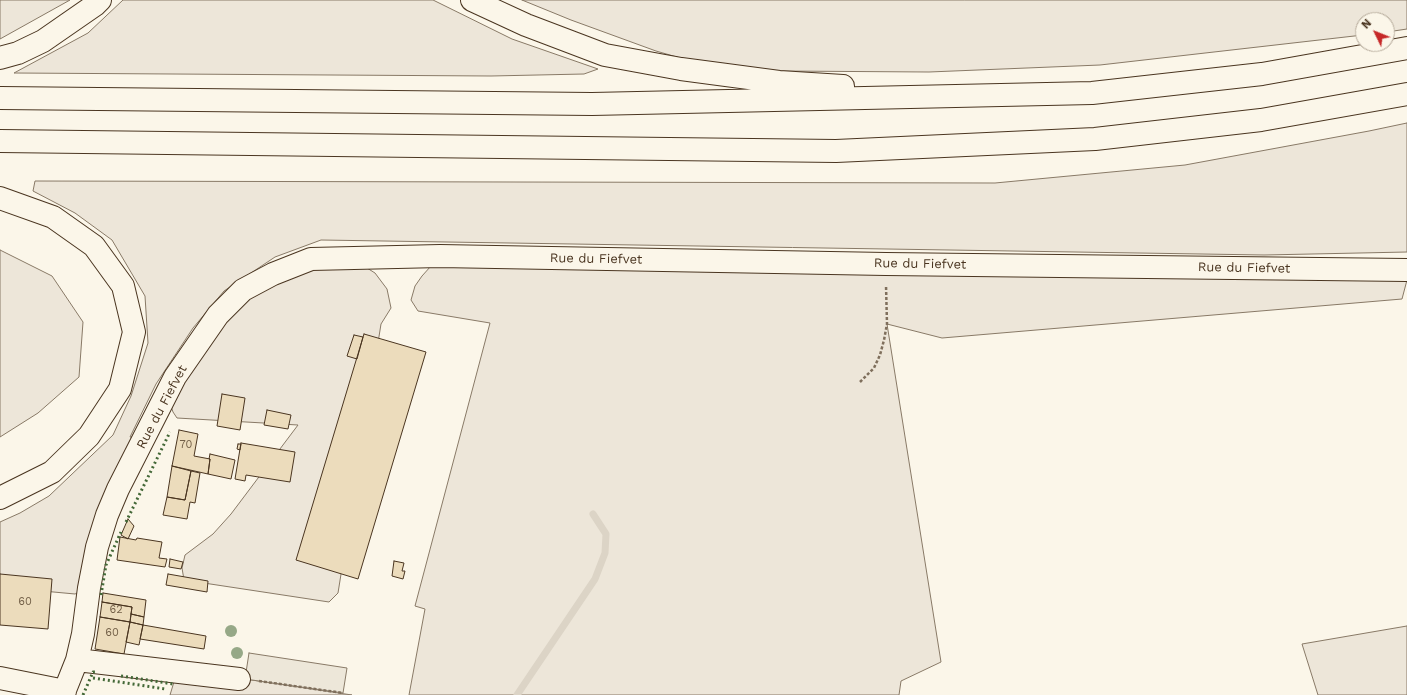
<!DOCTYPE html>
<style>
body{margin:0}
#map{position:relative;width:1407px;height:695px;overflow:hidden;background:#fbf6e9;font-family:"Work Sans",sans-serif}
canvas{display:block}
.north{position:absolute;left:1355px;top:12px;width:40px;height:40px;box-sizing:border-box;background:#fbf6e9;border:1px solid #b4a999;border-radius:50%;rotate:313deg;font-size:11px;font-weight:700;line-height:16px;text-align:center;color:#4a3520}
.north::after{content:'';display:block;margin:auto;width:14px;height:18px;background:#c62828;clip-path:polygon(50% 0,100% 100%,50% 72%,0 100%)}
</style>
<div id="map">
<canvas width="1407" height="695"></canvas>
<div class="north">N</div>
</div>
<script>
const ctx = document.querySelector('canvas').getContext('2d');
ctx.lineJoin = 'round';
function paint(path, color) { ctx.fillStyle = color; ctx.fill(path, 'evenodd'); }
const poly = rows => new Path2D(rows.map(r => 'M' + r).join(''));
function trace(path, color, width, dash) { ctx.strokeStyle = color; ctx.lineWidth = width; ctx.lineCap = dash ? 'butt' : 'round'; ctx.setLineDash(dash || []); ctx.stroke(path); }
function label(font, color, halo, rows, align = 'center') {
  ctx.font = font + ' "Work Sans",sans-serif'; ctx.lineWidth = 3; ctx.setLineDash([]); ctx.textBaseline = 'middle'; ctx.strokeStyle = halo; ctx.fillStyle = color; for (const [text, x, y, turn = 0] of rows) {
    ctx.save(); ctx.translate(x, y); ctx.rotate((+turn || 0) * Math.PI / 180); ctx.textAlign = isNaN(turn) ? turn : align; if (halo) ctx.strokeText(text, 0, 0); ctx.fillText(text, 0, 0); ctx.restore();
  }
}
const green = poly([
 [0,0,70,0,0,39,0,0],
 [123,0,433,0,512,39,598,69,584,74,491,76,14,73,88,33,123,0],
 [522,0,1407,0,1407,29,1387,32,1387,20,1363,20,1363,35,1100,65,929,72,778,71,701,64,656,51,571,20,522,0],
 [1407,123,1407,252,1264,255,321,240,275,257,224,291,193,328,156,384,130,437,145,439,89,588,75,594,0,587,0,522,20,513,49,496,113,435,131,396,148,343,145,296,112,240,75,213,33,191,35,181,995,183,1185,165,1369,131,1407,123],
 [0,250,52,276,83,322,79,377,38,413,0,437,0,250],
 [440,256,1407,280,1402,299,942,338,887,324,941,662,901,681,899,695,409,695,425,609,415,606,490,323,418,311,411,300,415,286,422,276,440,256],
 [351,258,375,273,387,289,391,308,381,324,338,593,329,602,184,580,182,568,185,555,213,534,231,514,298,425,177,418,173,412,167,395,243,290,351,258],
 [1407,626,1407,695,1318,695,1302,644,1407,626],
 [177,672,245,679,352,695,170,695,177,672]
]);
paint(green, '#ede6d9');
trace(green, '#887966', 1);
const parking = poly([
 [249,653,347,668,343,693,245,679,249,653]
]);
paint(parking, '#ede7d9');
trace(parking, '#887966', 1);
trace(poly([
 [517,695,595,579,605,553,606,534,593,514]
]), '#dcd4c6', 7);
const building = poly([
 [364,334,426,352,358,579,296,560,364,334],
 [354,335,363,337,357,359,347,356,354,335],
 [222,394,245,398,240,430,217,426,222,394],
 [267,410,291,415,288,429,264,425,267,410],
 [179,430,198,434,194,456,210,459,208,474,172,466,179,430],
 [241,443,295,452,290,482,246,475,245,481,235,479,241,443],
 [238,444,241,444,240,450,237,449,238,444],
 [210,454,235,460,231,479,208,474,210,459,209,459,210,454],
 [172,466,191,471,185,500,167,497,172,466],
 [191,471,200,473,195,503,190,502,187,519,163,515,167,497,185,500,191,471],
 [128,519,134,526,128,539,121,535,128,519],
 [120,537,136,540,137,538,162,542,159,558,167,559,165,567,117,560,120,537],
 [170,559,183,562,181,569,169,567,170,559],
 [394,561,404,563,402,571,405,571,403,579,392,576,394,561],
 [0,574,52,579,48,629,0,625,0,574],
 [168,574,208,581,207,592,166,585,168,574],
 [103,593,146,600,144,617,131,614,132,607,102,602,103,593],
 [102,602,132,607,130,622,100,617,102,602],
 [131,614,144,617,143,625,130,622,131,614],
 [100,617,130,622,124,654,95,649,100,617],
 [130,622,143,625,139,645,126,642,130,622],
 [143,625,206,636,204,649,140,639,143,625]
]);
paint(building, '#ecdcbc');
trace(building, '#4a3520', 1);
const minor = poly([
 [77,660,239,679],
 [0,678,65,691],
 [63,695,77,660,83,634,89,588,97,547,107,515,118,489,175,377,218,315,243,290,273,274,311,259,440,256,886,264,1407,270]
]);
const highway = poly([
 [472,0,526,25,605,55,681,69,779,82,843,86],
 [0,58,18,53,43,41,95,5,100,0],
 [0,98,592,104,1092,93,1262,74,1407,48],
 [0,141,836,151,1095,139,1261,120,1407,94],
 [0,198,53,217,94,246,123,286,134,332,120,389,89,436,52,472,0,498]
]);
trace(minor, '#4a3520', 24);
trace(highway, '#4a3520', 24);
trace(poly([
 [860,382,874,368,880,355,884,340,887,324,886,285],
 [259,681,343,693]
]), '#7f6f5c', 2.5, [3, 2]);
trace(minor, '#fbf6e9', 22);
trace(highway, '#fbf6e9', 22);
trace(poly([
 [126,522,170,432],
 [101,595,106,565,121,532],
 [121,676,173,684],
 [93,678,165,689],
 [83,695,93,672,96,672]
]), '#436837', 3, [2, 3]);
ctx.fillStyle = '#96a887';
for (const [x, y] of [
 [231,631],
 [237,653]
]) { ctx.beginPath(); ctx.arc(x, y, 6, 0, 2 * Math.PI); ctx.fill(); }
label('11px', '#725f47', null, [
 ["70",186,445],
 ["60",25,602],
 ["62",116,610],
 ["60",112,633]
]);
label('13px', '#4a3520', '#fbf6e9', [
 ["Rue du Fiefvet",596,259,1],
 ["Rue du Fiefvet",920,264,1],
 ["Rue du Fiefvet",1244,268,1],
 ["Rue du Fiefvet",162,407,-62]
]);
</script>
